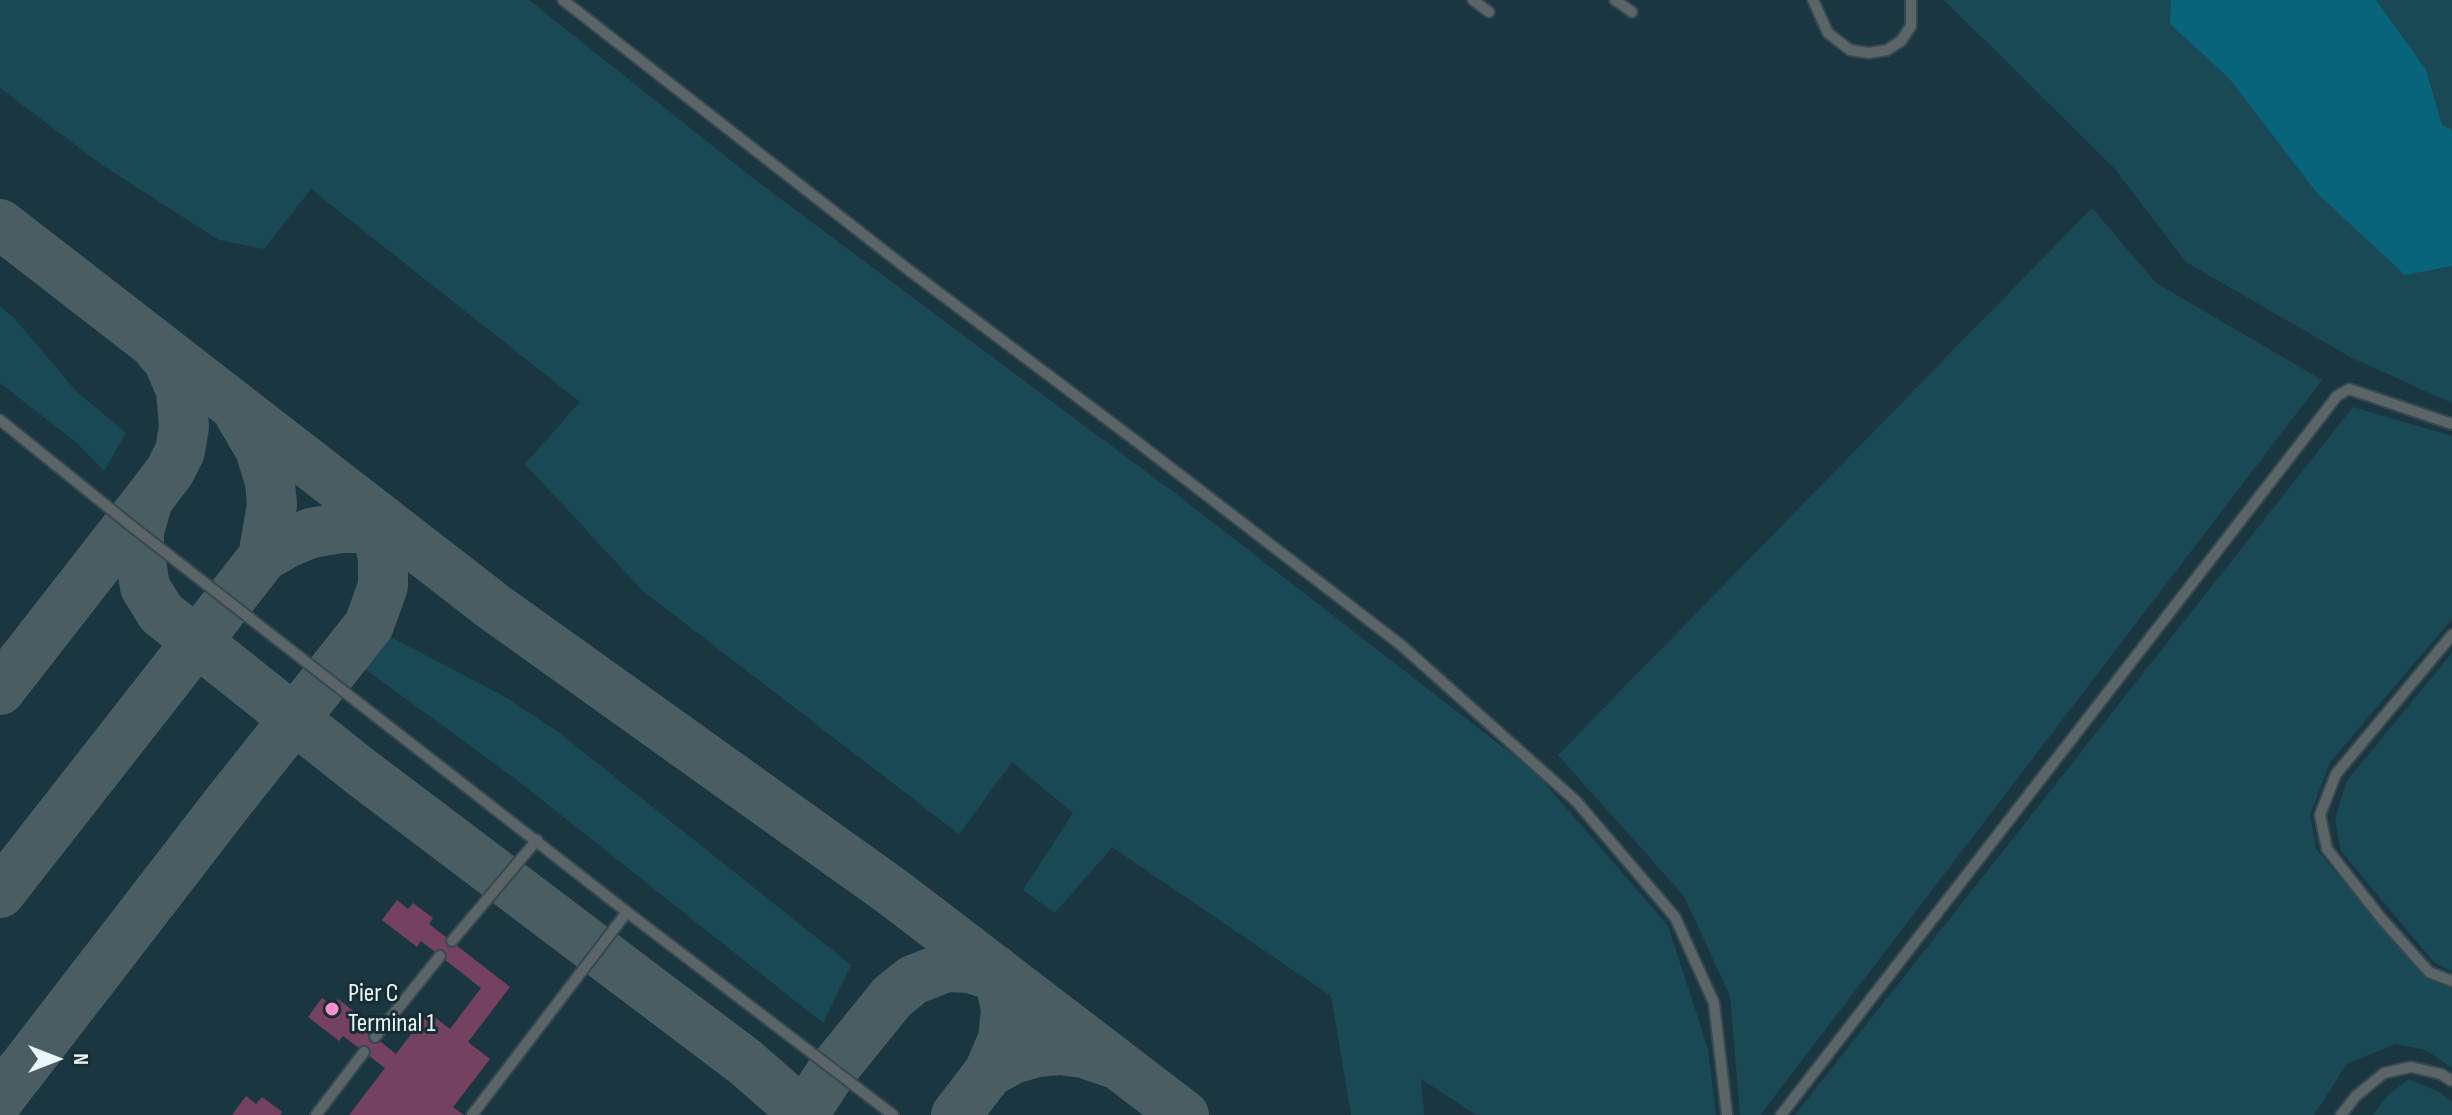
<!DOCTYPE html>
<style>
body{margin:0}
#map{position:relative;width:2452px;height:1115px;overflow:hidden;background:#182d33;font-family:"Sofia Sans Condensed",sans-serif}
canvas{display:block}
.north{position:absolute;left:16px;top:1019px;width:80px;height:80px;-webkit-text-stroke:6px #182d33;paint-order:stroke;rotate:90deg;font-size:22px;font-weight:700;line-height:32px;text-align:center;color:#eaf7fb}
.north::after{content:'';display:block;margin:auto;width:28px;height:36px;background:#eaf7fb;clip-path:polygon(50% 0,100% 100%,50% 72%,0 100%)}
</style>
<div id="map">
<canvas width="2452" height="1115"></canvas>
<div class="north">N</div>
</div>
<script>
const ctx = document.querySelector('canvas').getContext('2d');
ctx.lineJoin = 'round';
function paint(path, color) { ctx.fillStyle = color; ctx.fill(path, 'evenodd'); }
const poly = rows => new Path2D(rows.map(r => 'M' + r).join(''));
function trace(path, color, width, dash) { ctx.strokeStyle = color; ctx.lineWidth = width; ctx.lineCap = dash ? 'butt' : 'round'; ctx.setLineDash(dash || []); ctx.stroke(path); }
function label(font, color, halo, rows, align = 'center') {
  ctx.font = font + ' "Sofia Sans Condensed",sans-serif'; ctx.lineWidth = 6; ctx.setLineDash([]); ctx.textBaseline = 'middle'; ctx.strokeStyle = halo; ctx.fillStyle = color; for (const [text, x, y, turn = 0] of rows) {
    ctx.save(); ctx.translate(x, y); ctx.rotate((+turn || 0) * Math.PI / 180); ctx.textAlign = isNaN(turn) ? turn : align; if (halo) ctx.strokeText(text, 0, 0); ctx.fillText(text, 0, 0); ctx.restore();
  }
}
paint(poly([
 [0,0,2452,0,2452,1115,0,1115]
]), '#1a3741');
paint(poly([
 [0,0,529,0,754,179,1180,497,1535,772,1668,926,1708,1049,1716,1115,1476,1115,1421,1079,1424,1115,1351,1115,1331,996,1112,847,1055,913,1023,890,1073,813,1012,762,959,834,643,591,525,464,580,402,311,189,264,249,219,240,105,167,0,88],
 [1944,0,2452,0,2452,403,2352,358,2186,262,2115,169],
 [2092,208,2156,283,2322,380,1760,1115,1740,1115,1730,996,1684,896,1558,755],
 [0,306,14,318,77,392,126,433,104,471,77,443,0,383],
 [2353,407,2452,436,2452,619,2330,762,2310,815,2316,849,2422,975,2452,988,2452,1068,2426,1050,2395,1044,2347,1064,2314,1115,1795,1115],
 [385,634,500,694,557,731,851,965,823,1023,517,780,361,666],
 [2452,653,2452,972,2434,962,2341,851,2335,820,2346,782],
 [2409,1079,2437,1091,2452,1102,2452,1115,2373,1115,2387,1096]
]), '#1a4956');
paint(poly([
 [2171,0,2376,0,2426,70,2442,125,2452,130,2452,266,2405,275,2317,193,2229,78,2170,24]
]), '#07647a');
trace(poly([
 [0,224,494,607,894,893,1184,1115],
 [240,415,260,449,270,482,272,505,263,557,287,543,311,533,340,528,361,528,397,539],
 [148,500,139,531,139,549,145,587,161,613,361,772,745,1062,806,1115],
 [0,690,148,500,170,471,180,451,184,427,181,390,168,360,159,350],
 [0,893,263,557],
 [989,1072,1013,1059,1037,1052,1059,1050,1084,1053,1113,1063],
 [0,1098,229,801,369,625,383,586,383,558,377,532,358,505],
 [803,1115,832,1071,892,997,913,980,946,967,970,968,1001,978],
 [956,1115,989,1072,1003,1039,1006,1009,999,977,994,969]
]), '#4a5d62', 50);
paint(poly([
 [397,900,408,909,413,903,433,918,429,924,510,987,468,1042,490,1059,453,1107,464,1115,349,1115,385,1068,343,1036,339,1041,308,1017,322,998,333,1006,338,999,357,1014,353,1020,396,1054,428,1012,450,1029,481,988,421,941,417,947,382,920],
 [246,1096,256,1104,262,1097,282,1112,280,1115,232,1115]
]), '#754160');
const lane = poly([
 [563,0,910,271,1136,441,1401,645,1576,801,1675,917,1714,1003,1727,1115],
 [1473,0,1489,12],
 [1615,0,1632,12],
 [1813,0,1828,33,1850,50,1869,53,1887,50,1901,41,1911,26,1911,0],
 [0,420,129,524,627,912],
 [2452,635,2336,774,2320,815,2327,849,2381,918,2429,972,2452,981],
 [452,941,537,840],
 [375,1037,440,956],
 [316,1115,364,1052],
 [472,1115,627,912,893,1115],
 [1781,1115,2337,396,2349,389,2452,424],
 [2341,1115,2356,1096,2384,1073,2411,1067,2441,1074,2452,1081]
]);
trace(lane, '#35494f', 14);
trace(lane, '#5b6467', 10);
for (const [x, y, r, color] of [
 [332,1009,8,"#f790cd"]
]) { const dot = new Path2D(); dot.arc(x, y, r, 0, 2 * Math.PI); ctx.fillStyle = color; ctx.fill(dot); trace(dot, '#182d33', 3); }
label('26px', '#eaf7fb', '#182d33', [
 ["Pier C",348,994],
 ["Terminal 1",348,1024]
], 'left');
</script>
